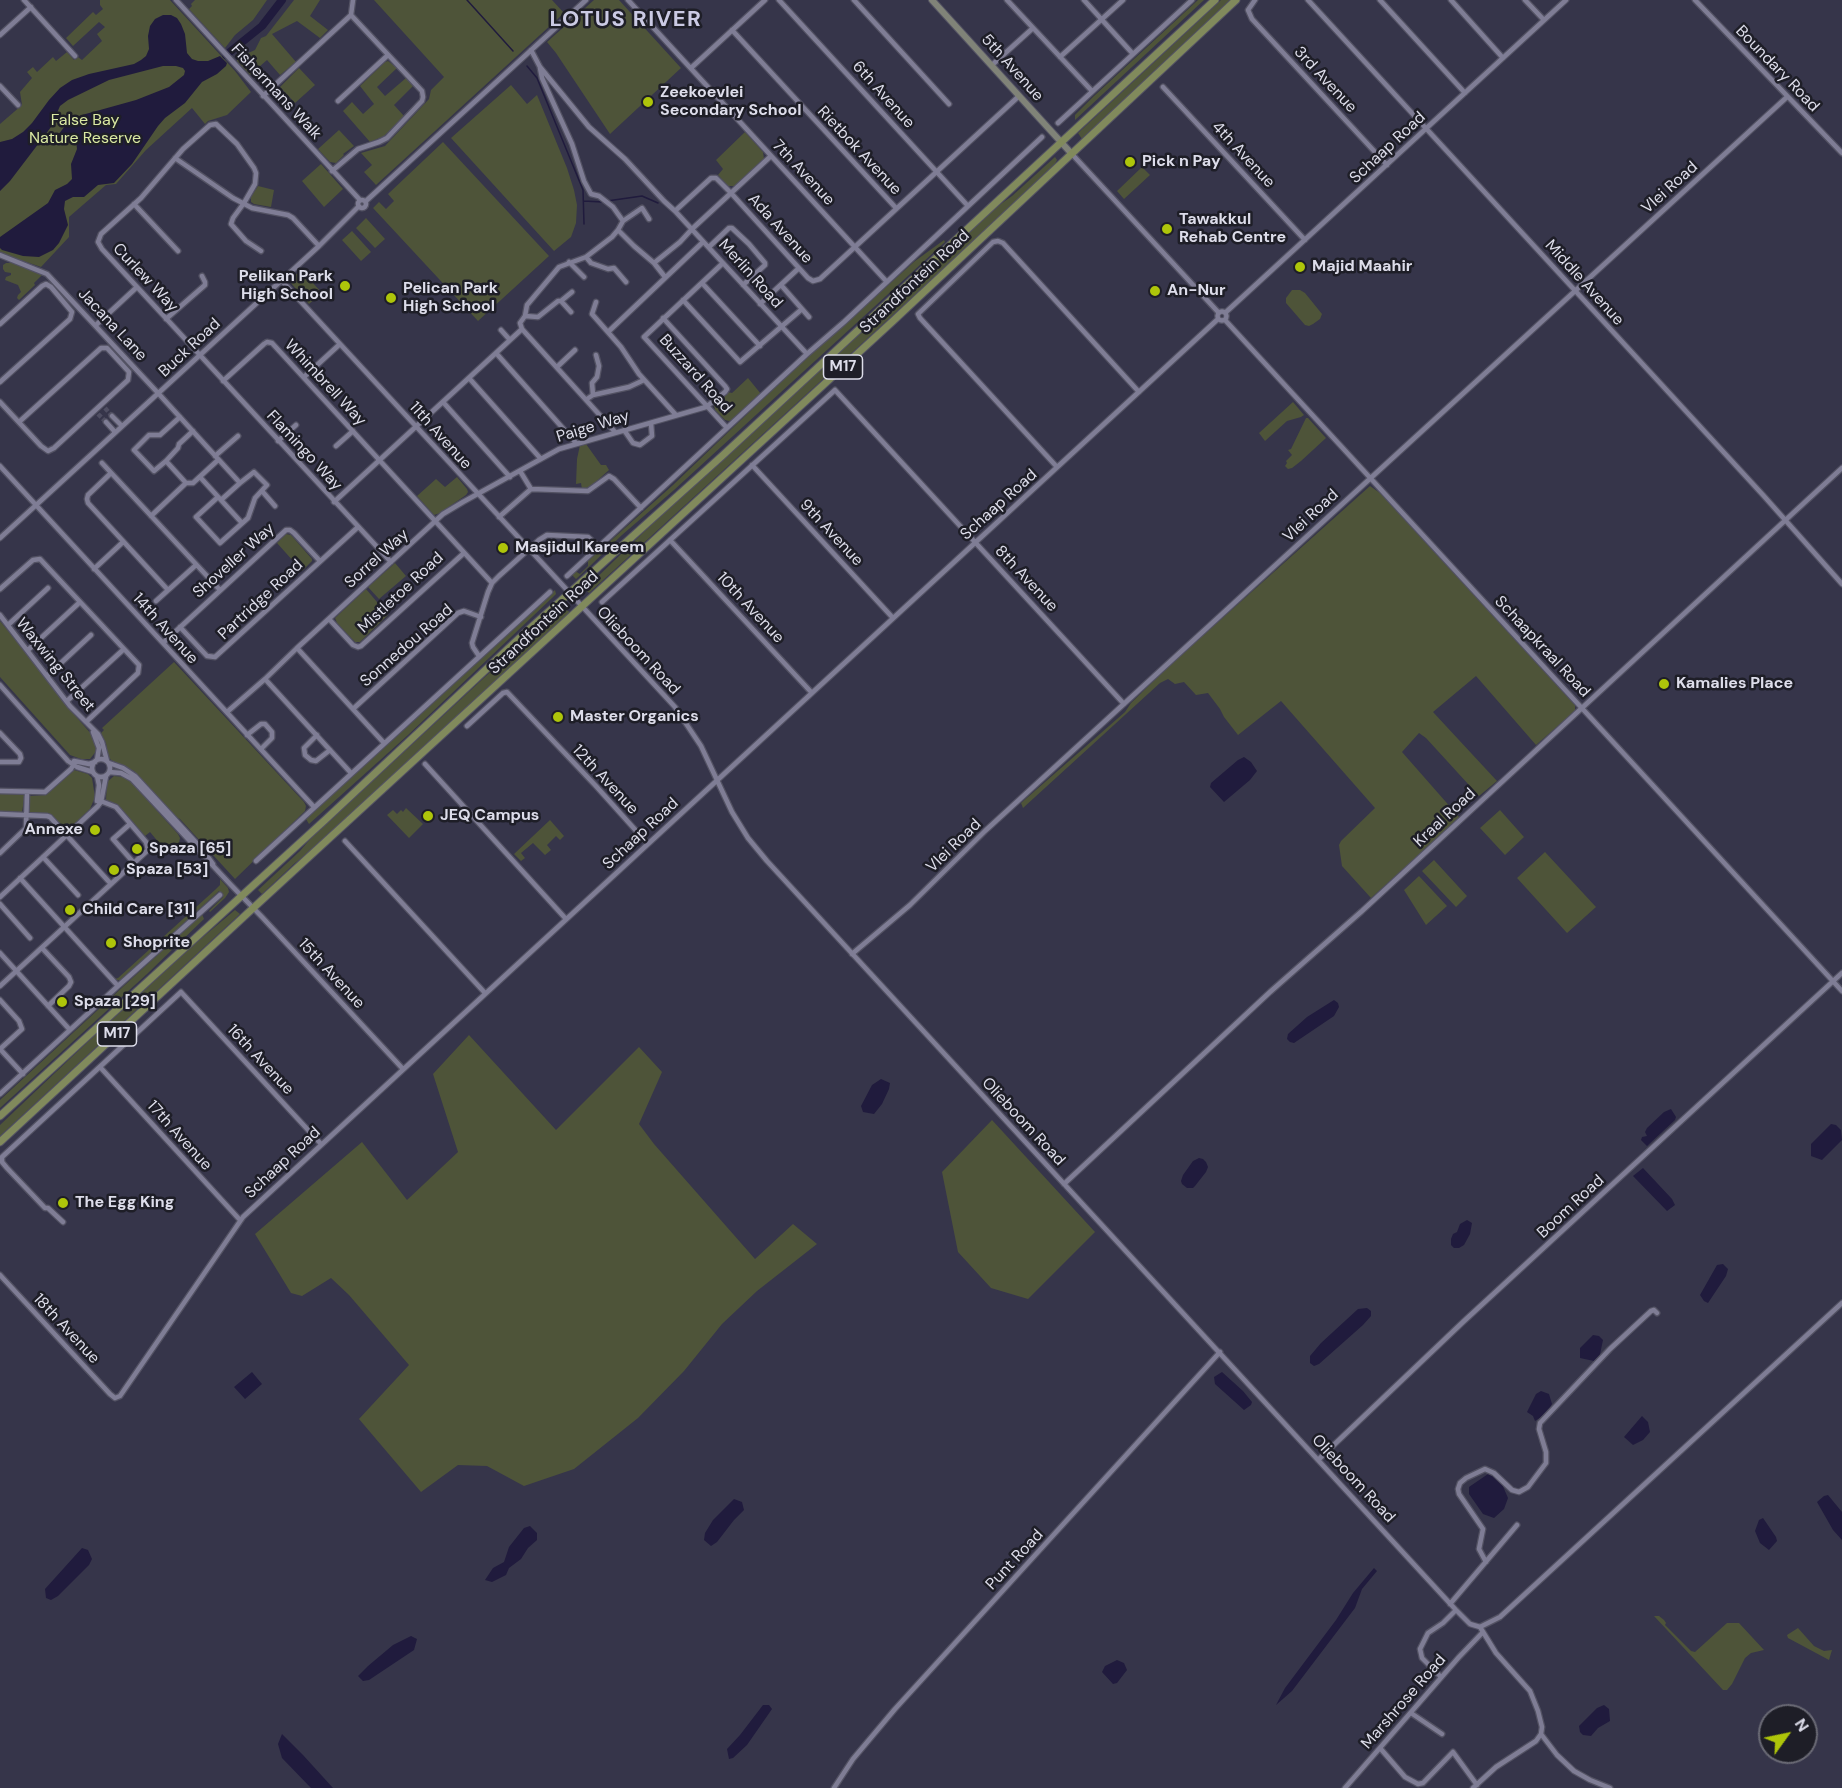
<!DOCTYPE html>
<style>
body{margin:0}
#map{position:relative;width:1842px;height:1788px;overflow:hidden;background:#36354a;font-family:"DM Sans",sans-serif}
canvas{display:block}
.north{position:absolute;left:1758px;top:1704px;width:60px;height:60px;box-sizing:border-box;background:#1e1e27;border:2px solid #6a6a75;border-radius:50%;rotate:57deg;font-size:16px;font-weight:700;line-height:24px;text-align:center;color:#ddddea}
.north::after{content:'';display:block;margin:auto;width:21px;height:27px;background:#aec50a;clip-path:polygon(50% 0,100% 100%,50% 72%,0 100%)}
</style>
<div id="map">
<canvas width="1842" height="1788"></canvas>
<div class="north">N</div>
</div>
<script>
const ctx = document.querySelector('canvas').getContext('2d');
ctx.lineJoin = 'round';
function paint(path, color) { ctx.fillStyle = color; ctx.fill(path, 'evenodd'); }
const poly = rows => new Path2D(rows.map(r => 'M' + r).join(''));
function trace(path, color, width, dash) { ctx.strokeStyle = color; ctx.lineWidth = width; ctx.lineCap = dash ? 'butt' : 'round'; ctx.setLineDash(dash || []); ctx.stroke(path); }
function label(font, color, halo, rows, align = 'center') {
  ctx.font = font + ' "DM Sans",sans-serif'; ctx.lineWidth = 5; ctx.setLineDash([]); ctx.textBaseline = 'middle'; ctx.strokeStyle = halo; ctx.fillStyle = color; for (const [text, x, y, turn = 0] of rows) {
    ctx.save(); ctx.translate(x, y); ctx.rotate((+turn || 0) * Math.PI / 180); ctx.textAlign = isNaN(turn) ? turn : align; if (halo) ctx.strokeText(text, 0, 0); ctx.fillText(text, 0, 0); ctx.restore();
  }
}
paint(poly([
 [100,0,170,0,235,71,251,92,227,115,208,121,205,124,192,108,146,150,116,184,106,185,69,217,69,237,41,267,0,253,0,124,22,105,20,92,32,78,27,72,33,67,37,72,53,57,56,61,67,52,74,60,78,57,82,60,102,41,97,34,105,27,99,22,73,46,66,38,93,12,96,15,103,9,100,5],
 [195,0,267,0,253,20,235,35,225,48,189,9,192,6,191,4],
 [294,0,320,0,310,16,328,30,320,38,297,21,272,34,296,62,280,75,267,60,250,75,237,61,237,58,255,50,261,38,266,36],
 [374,0,552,0,564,13,376,185,364,172,372,165,361,153,385,146,429,99,431,90,444,77],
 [594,0,619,0,681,68,610,134,556,53,547,42],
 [1198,0,1204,0,1075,120,1075,115,1094,96],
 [1221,0,1231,0,1082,139,1078,133],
 [388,61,397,68,377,87,385,96,406,78,413,86,394,105,404,116,384,136,370,142,343,111,352,102,363,114,374,104,360,86,385,62],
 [299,68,315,85,295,103,280,87],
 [511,85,527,104,537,95,567,168,574,190,577,205,576,223,571,237,554,251,451,138],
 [339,130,354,146,343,154,344,155,336,163,330,162,318,149],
 [745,132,763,152,764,159,735,186,728,186,718,175,723,169,716,160],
 [443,142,549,256,478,321,373,208,379,202,386,209,394,201,388,194],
 [1055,157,1057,160,1055,164,986,230,589,593,585,589,653,523,995,208,1012,196],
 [321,164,343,189,324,207,302,181],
 [1142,167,1150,175,1124,199,1117,191],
 [258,186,274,190,271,207,254,204,251,202,251,197],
 [366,218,385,239,375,248,356,228],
 [352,231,371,252,361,261,342,240],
 [944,240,945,242,674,490,622,535,591,565,576,579,572,575,575,571,580,574,588,566,588,561,673,485,788,375,915,261],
 [6,263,18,263,43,274,34,283,35,285,19,300,17,298,18,295,21,292,18,285,5,280,6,277,11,275,11,273,5,272,3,269,3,265],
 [302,271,322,293,309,304,290,282,293,276],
 [1292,290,1300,290,1305,293,1322,314,1320,319,1313,324,1309,326,1305,325,1286,303,1286,298],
 [748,378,761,394,732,420,729,421,725,420,715,410,714,405,728,392,732,393],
 [1293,402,1304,415,1301,417,1287,421,1265,441,1259,433],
 [1306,418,1308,418,1326,438,1301,461,1292,468,1288,469,1285,466,1287,463,1286,461,1292,455,1288,450,1291,449],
 [586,444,601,465,606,465,609,470,590,487,582,489,581,483,576,484,577,459,580,445],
 [457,477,467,489,468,492,466,495,440,513,434,515,417,496,436,479,445,487],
 [1370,486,1380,493,1575,705,1575,711,1536,745,1476,676,1433,712,1497,781,1479,796,1426,738,1419,733,1402,752,1460,818,1371,898,1342,866,1339,845,1341,841,1375,808,1281,701,1238,735,1224,717,1220,709,1208,693,1196,695,1184,682,1175,684,1168,679,1160,683,1023,808,1021,803,1125,712,1131,703,1170,665],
 [286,534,291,535,312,559,312,561,302,571,277,543],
 [395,563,406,576,379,599,368,587],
 [366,589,388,615,360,642,355,642,337,623,335,618],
 [555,590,556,594,552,598,408,735,309,824,306,819,503,639],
 [562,608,570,612,569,614,310,852,295,863,262,894,258,890,300,851,311,838,500,663,516,652,537,630],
 [0,621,49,681,65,704,93,736,97,750,90,759,81,759,70,755,0,677],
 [174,662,304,802,306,806,305,811,235,879,180,819,176,817,134,771,111,760,108,756,106,743,101,733,104,730,102,728],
 [74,770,88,774,92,778,95,797,90,809,71,827,67,823,63,827,51,815,31,813,29,811,30,796,46,795],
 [114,776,125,777,131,782,178,834,180,838,179,843,169,852,154,851,160,844,150,832,145,836,117,804,106,800,107,782],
 [0,794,25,794,22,812,0,811],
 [406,808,423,824,409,838,387,815,393,810,397,814,401,810,403,812],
 [1500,810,1524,837,1505,855,1480,828],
 [550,820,564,836,560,840,556,836,547,845,551,850,545,855,533,843,521,853,525,858,521,861,514,854],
 [1545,852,1596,907,1567,933,1517,878],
 [1434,860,1467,896,1456,907,1422,871],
 [1419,876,1447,906,1426,925,1404,890],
 [220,879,228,888,229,892,225,898,210,912,209,911,223,897,219,891,121,981,114,979,118,978,216,889,220,885],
 [235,910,240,914,0,1136,0,1125,95,1035,197,942],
 [202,914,204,919,147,974,0,1108,0,1100],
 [469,1035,556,1130,639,1047,662,1072,639,1124,654,1144,755,1259,793,1224,817,1244,757,1291,722,1324,684,1371,638,1418,574,1469,524,1486,487,1466,458,1465,421,1492,359,1419,409,1365,349,1295,331,1278,302,1296,291,1293,255,1234,362,1142,407,1200,458,1152,433,1074],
 [992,1120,1095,1232,1028,1299,991,1288,958,1252,942,1172],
 [1654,1616,1659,1616,1664,1620,1666,1623,1665,1625,1691,1651,1695,1652,1727,1623,1739,1623,1764,1650,1751,1653,1745,1658,1732,1684,1727,1690,1723,1690],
 [1798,1628,1814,1646,1824,1651,1832,1650,1829,1660,1788,1638,1787,1635]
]), '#4e5439');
paint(poly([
 [163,15,171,15,177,18,181,24,185,34,187,53,192,59,198,61,208,61,220,56,227,63,226,66,217,74,202,82,185,103,165,118,158,126,132,164,114,183,98,185,84,197,73,197,65,201,64,209,68,225,59,243,53,250,39,257,23,256,2,250,0,248,0,237,48,203,55,190,67,184,72,179,71,164,77,149,76,140,72,138,60,143,56,142,55,139,65,126,71,120,82,115,136,100,169,87,184,75,185,71,183,68,176,66,163,66,109,80,68,100,60,106,51,127,42,139,10,181,0,191,0,142,12,139,23,132,32,123,49,100,60,88,72,80,89,74,134,64,141,60,146,56,149,49,148,36,150,26,155,19],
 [1244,757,1251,762,1257,771,1250,780,1224,802,1210,787,1211,783,1238,760],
 [1334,1000,1338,1003,1339,1007,1334,1016,1294,1043,1290,1042,1287,1039,1288,1034,1307,1017],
 [881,1079,890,1083,889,1089,882,1104,874,1114,863,1112,861,1106,872,1085],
 [1671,1109,1676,1117,1675,1120,1647,1146,1641,1140,1642,1137,1647,1136,1645,1132,1647,1128,1664,1112],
 [1831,1124,1836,1125,1841,1130,1842,1140,1822,1160,1811,1156,1811,1144],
 [1199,1158,1203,1159,1206,1162,1208,1167,1206,1172,1195,1186,1193,1188,1187,1188,1182,1184,1181,1181,1183,1175,1193,1161],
 [1643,1168,1672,1199,1675,1205,1667,1211,1633,1176],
 [1467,1220,1472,1223,1470,1234,1464,1245,1459,1248,1454,1248,1451,1245,1451,1239,1453,1234,1457,1232,1460,1224],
 [1723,1264,1728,1269,1726,1276,1708,1303,1704,1301,1700,1295,1717,1265],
 [1367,1308,1371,1311,1371,1316,1363,1325,1319,1364,1314,1366,1310,1363,1310,1356,1321,1343,1358,1309],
 [1593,1335,1599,1336,1603,1340,1599,1359,1594,1361,1580,1358,1580,1348],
 [252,1372,262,1384,245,1399,234,1387],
 [1222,1372,1243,1391,1252,1402,1251,1405,1244,1410,1215,1384,1214,1377],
 [1541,1391,1549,1394,1552,1404,1547,1413,1535,1421,1533,1416,1527,1412,1536,1394],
 [1642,1416,1648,1422,1650,1432,1643,1440,1633,1445,1624,1437],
 [1491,1472,1502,1484,1508,1498,1504,1509,1494,1518,1483,1514,1469,1494,1469,1487],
 [1828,1495,1842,1512,1842,1540,1833,1530,1817,1502,1824,1496],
 [734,1499,742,1502,744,1510,734,1520,717,1542,711,1546,704,1540,705,1533,713,1520],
 [1763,1518,1776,1537,1777,1541,1769,1550,1760,1543,1755,1531,1759,1520],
 [530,1526,537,1533,537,1540,528,1548,521,1559,509,1568,506,1575,492,1582,485,1580,493,1568,504,1562,509,1547,524,1528],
 [82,1548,88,1550,92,1559,89,1565,58,1596,51,1600,46,1598,45,1589],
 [1374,1568,1377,1571,1362,1589,1355,1608,1292,1691,1276,1705,1285,1688,1336,1620,1353,1593],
 [411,1636,417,1639,414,1650,369,1680,363,1681,358,1676,368,1666,393,1645],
 [1117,1660,1124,1663,1127,1670,1117,1683,1113,1684,1102,1672,1105,1666],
 [763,1705,769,1705,772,1709,747,1745,733,1758,729,1759,727,1749,740,1735],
 [1604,1705,1609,1709,1610,1721,1598,1728,1591,1736,1583,1735,1580,1732,1579,1726,1597,1708],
 [282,1734,303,1755,333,1788,311,1788,282,1758,278,1744]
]), '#201b3d');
trace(poly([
 [467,0,513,51],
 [527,66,537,78,583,190,584,224],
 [584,201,602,202],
 [607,201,642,196,658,203]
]), '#201b3d', 1.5);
trace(poly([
 [226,55,262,26,282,0]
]), '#201b3d', 8);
trace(poly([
 [105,408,112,416],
 [98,414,106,422]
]), '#4f4e62', 4.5, [4.5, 2]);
const street = poly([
 [24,0,75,56],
 [176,0,360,200],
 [628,0,887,282],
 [779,0,968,206],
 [854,0,949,104],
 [1007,0,1092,91],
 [1084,0,1133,54],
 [1255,0,1248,10,1252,19,1387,165],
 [1308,0,1763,495,1842,584],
 [1380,0,1465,93],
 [1451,0,1503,58],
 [1525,0,1544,20],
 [1695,0,1842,153],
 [732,30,896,208],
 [0,35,31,7],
 [531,50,540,67,589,127,625,159,664,201,675,211,807,354],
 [1060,57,1123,0],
 [992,65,1033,28],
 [691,68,765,0],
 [0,86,18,105],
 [1163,87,1305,240],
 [263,96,351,15,353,0],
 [338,101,388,55],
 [1058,123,1192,0],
 [1071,153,1219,313],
 [771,156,731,193,808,278,813,281,820,279,1019,96],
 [175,158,233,198,252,208,288,215,293,218,319,246],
 [332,171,358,149,379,142,387,138,422,101,423,97,422,91,351,15],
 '358 204a4 4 0 1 1 8 0a4 4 0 1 1-8 0Z',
 [366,201,586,0],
 [134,204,178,251],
 [623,221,642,208,649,219],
 [618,230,634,246,654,263,665,277],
 [709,247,729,228,732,228,749,244,765,263,765,265,743,285],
 [261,251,246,241,231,224,233,218,244,203,255,184,256,173,254,168,237,144,216,124,210,125,183,149,141,198,101,234,98,242,102,249,391,562],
 [0,255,47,274,158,393,240,483,221,500],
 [586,257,591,263,608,269,614,268,626,282],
 [569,262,584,277],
 [654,263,680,242,692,229,731,193,716,178,711,178,675,211],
 [723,263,644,337,727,428],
 [281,280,675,707,701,746,732,812,748,838,767,861,1456,1610,1470,1624,1480,1627,1500,1617,1842,1303],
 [702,283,760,346],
 [781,285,809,317],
 [683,300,740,362,802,309],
 [561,301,571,312],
 [596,302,592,314,621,347,639,374,676,415],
 [760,304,799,268],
 '1217.5 316a4.5 4.5 0 1 1 9 0a4.5 4.5 0 1 1-9 0Z',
 [1225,313,1566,0],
 [525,316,538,317,558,301,561,301,572,292],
 [166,319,205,285,205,282,202,276],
 [1225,320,1842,991],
 [0,324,42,286,46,284,51,287,72,312,70,319,0,382],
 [96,325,137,287],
 [522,329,520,323,525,316,527,305,559,267,586,257,612,237,618,230,623,221,613,207,599,196,591,194,584,181,572,144,542,78,540,68],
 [522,329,615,432],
 [501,330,510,340],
 [608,332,703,242],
 [496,353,576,443],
 [557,367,575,350],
 [304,377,340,344],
 [469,378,541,459],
 [223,381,264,344,267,342,272,343,492,583],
 [593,395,592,383,597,377,599,366,596,355],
 [587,399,593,395,629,387,644,380],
 [0,402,41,446,48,451,54,448,128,380,129,372,107,348,101,348,19,422],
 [443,402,510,477],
 [112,416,122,426],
 [180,417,160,435,149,435,134,450,154,471,166,461,178,448,179,444,193,431],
 [106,422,115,432],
 [624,430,633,443,640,445,652,436,651,423],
 [278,441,296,425],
 [336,446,353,431],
 [215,456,238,436],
 [166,461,186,483,193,483,218,460],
 [102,463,220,590],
 [752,465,893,618],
 [0,466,314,807],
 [1057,467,920,318,918,314,993,242,998,241,1003,243,1139,392],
 [520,471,531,489],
 [111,473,88,495,87,499,88,503,168,590],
 [200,477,242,523],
 [262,491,275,506],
 [218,497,196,517,220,543,248,518,255,498,267,485,254,472,240,483],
 [334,502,522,329],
 [151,516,186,483],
 [499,517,531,489,588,491,609,476,614,479,641,508],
 [0,538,319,246,359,206],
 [670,540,812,693],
 [94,569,123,542],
 [567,576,807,354,844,322,1042,137],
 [0,589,33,560,40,559,139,665,138,673,86,722],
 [156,601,196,565],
 [602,602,835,390,1124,704],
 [0,615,70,706,98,734,102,742,107,761],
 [329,619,353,645,358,647,361,646,464,553],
 [8,625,48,588],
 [180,627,207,656,215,657,358,527],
 [163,643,286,530,290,530,294,533,320,561],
 [28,650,80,602],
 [479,656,473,647,472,643,488,592,492,583,499,576,539,540,547,535,588,537,599,547],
 [48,675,91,635],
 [265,679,297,648],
 [0,685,68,761,77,767,93,772],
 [67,701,124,649],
 [353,709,458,613,464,611,481,617],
 [227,712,265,679,351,773],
 [467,726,503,693,507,692,595,785,648,844],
 [93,732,99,748,97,760],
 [0,733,20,754,21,758,19,762,0,762],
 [247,735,261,724,265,724,272,732,272,738,261,749],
 [317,735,304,748,305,755,311,760,316,761,330,750],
 [384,743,297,648,443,514,463,502,559,449,706,407,725,392,727,389,725,386,663,318],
 '92 768a9 9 0 1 1 18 0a9 9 0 1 1-18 0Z',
 [74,761,89,764,95,762],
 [109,763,123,768,135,776,203,850,213,864],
 [425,764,566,919],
 [109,772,121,773,132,779,231,885,262,917,403,1069],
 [97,776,99,785,97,801],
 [0,791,45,792,71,769,75,762],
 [0,814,47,816,50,817,111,884],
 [130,824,113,839,134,863],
 [345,841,485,993],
 [0,853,26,828,27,793],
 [43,857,78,895],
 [256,861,550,592],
 [20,878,118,986],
 [0,897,98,806,101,802,106,776],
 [0,904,30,938],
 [42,948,69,977,71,982,69,986,48,1006],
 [0,953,70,1030],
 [852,954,910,905,985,831,1787,97],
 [0,986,148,850,146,842,116,807,98,800],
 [0,1000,19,1021,22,1029,0,1049],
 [0,1049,23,1074],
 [100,1067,240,1220],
 [0,1094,118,986,220,895],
 [1064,1184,1270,992,1362,911,1842,468],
 [63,1222,48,1208,45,1208,7,1168,2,1162,2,1157,181,992,321,1144],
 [0,1275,110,1394,115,1398,120,1396,243,1217,1218,319],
 [1318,1460,1463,1322,1842,973],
 [1486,1562,1479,1549,1483,1529,1459,1494,1458,1489,1460,1483,1466,1478,1485,1469,1494,1473,1512,1490,1519,1492,1528,1487,1546,1463,1546,1452,1539,1429,1540,1423,1610,1349,1651,1311,1654,1310,1657,1313],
 [1450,1604,1517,1525],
 [1441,1677,1422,1658,1420,1649,1428,1633,1443,1623,1456,1610],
 [1411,1713,1442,1734],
 [1541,1734,1557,1755,1574,1771,1590,1780,1610,1788],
 [1380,1748,1405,1777,1418,1784,1423,1783,1453,1752,1477,1785],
 [834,1788,853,1759,895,1709,1220,1352],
 [1345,1788,1459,1657,1483,1632],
 [1473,1788,1496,1767,1536,1741,1541,1734,1542,1727,1538,1711,1530,1691,1496,1653,1480,1627]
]);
const secondary = poly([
 [932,0,1071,153]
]);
const primary = poly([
 [0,1116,325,820,526,632,722,456,1215,0],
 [0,1142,263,899,893,321,1236,0]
]);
trace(street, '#535263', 7);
trace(secondary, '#535263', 8);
trace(primary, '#535263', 9);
trace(street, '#7f7d95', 4.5);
trace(secondary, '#808378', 6);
trace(primary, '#818a5c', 7);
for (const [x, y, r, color] of [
 [648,102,6,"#aec50a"],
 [1130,162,6,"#aec50a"],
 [1167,229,6,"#aec50a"],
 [1300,267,6,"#aec50a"],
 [345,286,6,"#aec50a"],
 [1155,291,6,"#aec50a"],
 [391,298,6,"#aec50a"],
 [503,548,6,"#aec50a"],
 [1664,684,6,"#aec50a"],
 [558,717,6,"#aec50a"],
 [428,816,6,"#aec50a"],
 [95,830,6,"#aec50a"],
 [137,849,6,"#aec50a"],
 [114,870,6,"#aec50a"],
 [70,910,6,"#aec50a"],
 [111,943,6,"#aec50a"],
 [62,1002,6,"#aec50a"],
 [63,1203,6,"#aec50a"]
]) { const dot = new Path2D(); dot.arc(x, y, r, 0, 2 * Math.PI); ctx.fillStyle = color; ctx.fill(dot); trace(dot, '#1e1e27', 2); }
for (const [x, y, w] of [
 [843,367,39],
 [117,1034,39]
]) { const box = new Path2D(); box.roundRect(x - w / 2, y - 12, w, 24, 4.5); ctx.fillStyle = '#1e1e27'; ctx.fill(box); trace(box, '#ddddea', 1.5); }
label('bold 15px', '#ddddea', null, [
 ["M17",843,367],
 ["M17",117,1034]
]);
label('16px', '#ddddea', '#1e1e27', [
 ["5th Avenue",1012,68,48],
 ["Boundary Road",1777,69,46],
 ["3rd Avenue",1325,80,47],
 ["Fishermans Walk",276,92,47],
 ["6th Avenue",883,95,48],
 ["Schaap Road",1388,148,-43],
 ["Rietbok Avenue",859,151,47],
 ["4th Avenue",1243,155,47],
 ["7th Avenue",803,173,47],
 ["Vlei Road",1670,188,-42],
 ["Ada Avenue",780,229,48],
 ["Merlin Road",750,274,48],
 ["Curlew Way",145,278,47],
 ["Strandfontein Road",915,282,-43],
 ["Middle Avenue",1584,283,48],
 ["Jacana Lane",112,325,47],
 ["Buck Road",190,348,-43],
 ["Buzzard Road",695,374,48],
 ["Whimbrell Way",325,383,47],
 ["Paige Way",593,427,-17],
 ["11th Avenue",440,436,48],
 ["Flamingo Way",304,451,47],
 ["Schaap Road",999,505,-42],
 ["Vlei Road",1311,516,-43],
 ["9th Avenue",831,533,47],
 ["Sorrel Way",377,559,-42],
 ["Shoveller Way",234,561,-42],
 ["8th Avenue",1026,579,47],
 ["Mistletoe Road",401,593,-43],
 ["Partridge Road",261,600,-43],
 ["10th Avenue",750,608,47],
 ["Strandfontein Road",544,623,-43],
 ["14th Avenue",165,629,48],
 ["Sonnedou Road",407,646,-41],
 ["Schaapkraal Road",1542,647,47],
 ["Olieboom Road",638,651,47],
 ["Waxwing Street",55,665,51],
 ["12th Avenue",605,780,47],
 ["Kraal Road",1445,818,-43],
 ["Schaap Road",641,834,-43],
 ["Vlei Road",954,846,-44],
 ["15th Avenue",331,974,47],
 ["16th Avenue",260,1060,47],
 ["Olieboom Road",1023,1122,47],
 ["17th Avenue",179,1136,48],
 ["Schaap Road",283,1163,-43],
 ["Boom Road",1571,1207,-43],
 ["18th Avenue",66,1329,47],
 ["Olieboom Road",1353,1479,47],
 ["Punt Road",1015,1560,-47],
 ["Marshrose Road",1404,1702,-49]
]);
label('bold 16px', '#ddddea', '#1e1e27', [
 ["Zeekoevlei",660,93],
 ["Secondary School",660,111],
 ["Pick n Pay",1142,162],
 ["Tawakkul",1179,220],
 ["Rehab Centre",1179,238],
 ["Majid Maahir",1312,267],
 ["Pelikan Park",333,277,"right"],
 ["High School",333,295,"right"],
 ["Pelican Park",403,289],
 ["High School",403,307],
 ["An-Nur",1167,291],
 ["Masjidul Kareem",515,548],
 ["Kamalies Place",1676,684],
 ["Master Organics",570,717],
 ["JEQ Campus",440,816],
 ["Annexe",83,830,"right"],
 ["Spaza [65]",149,849],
 ["Spaza [53]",126,870],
 ["Child Care [31]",82,910],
 ["Shoprite",123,943],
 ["Spaza [29]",74,1002],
 ["The Egg King",75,1203]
], 'left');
label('16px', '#dbeaa3', '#1e1e27', [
 ["False Bay",85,121],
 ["Nature Reserve",85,139]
]);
ctx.letterSpacing = '1.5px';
label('bold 22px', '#cbcae4', '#1e1e27', [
 ["LOTUS RIVER",626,20]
]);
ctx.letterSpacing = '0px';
</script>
